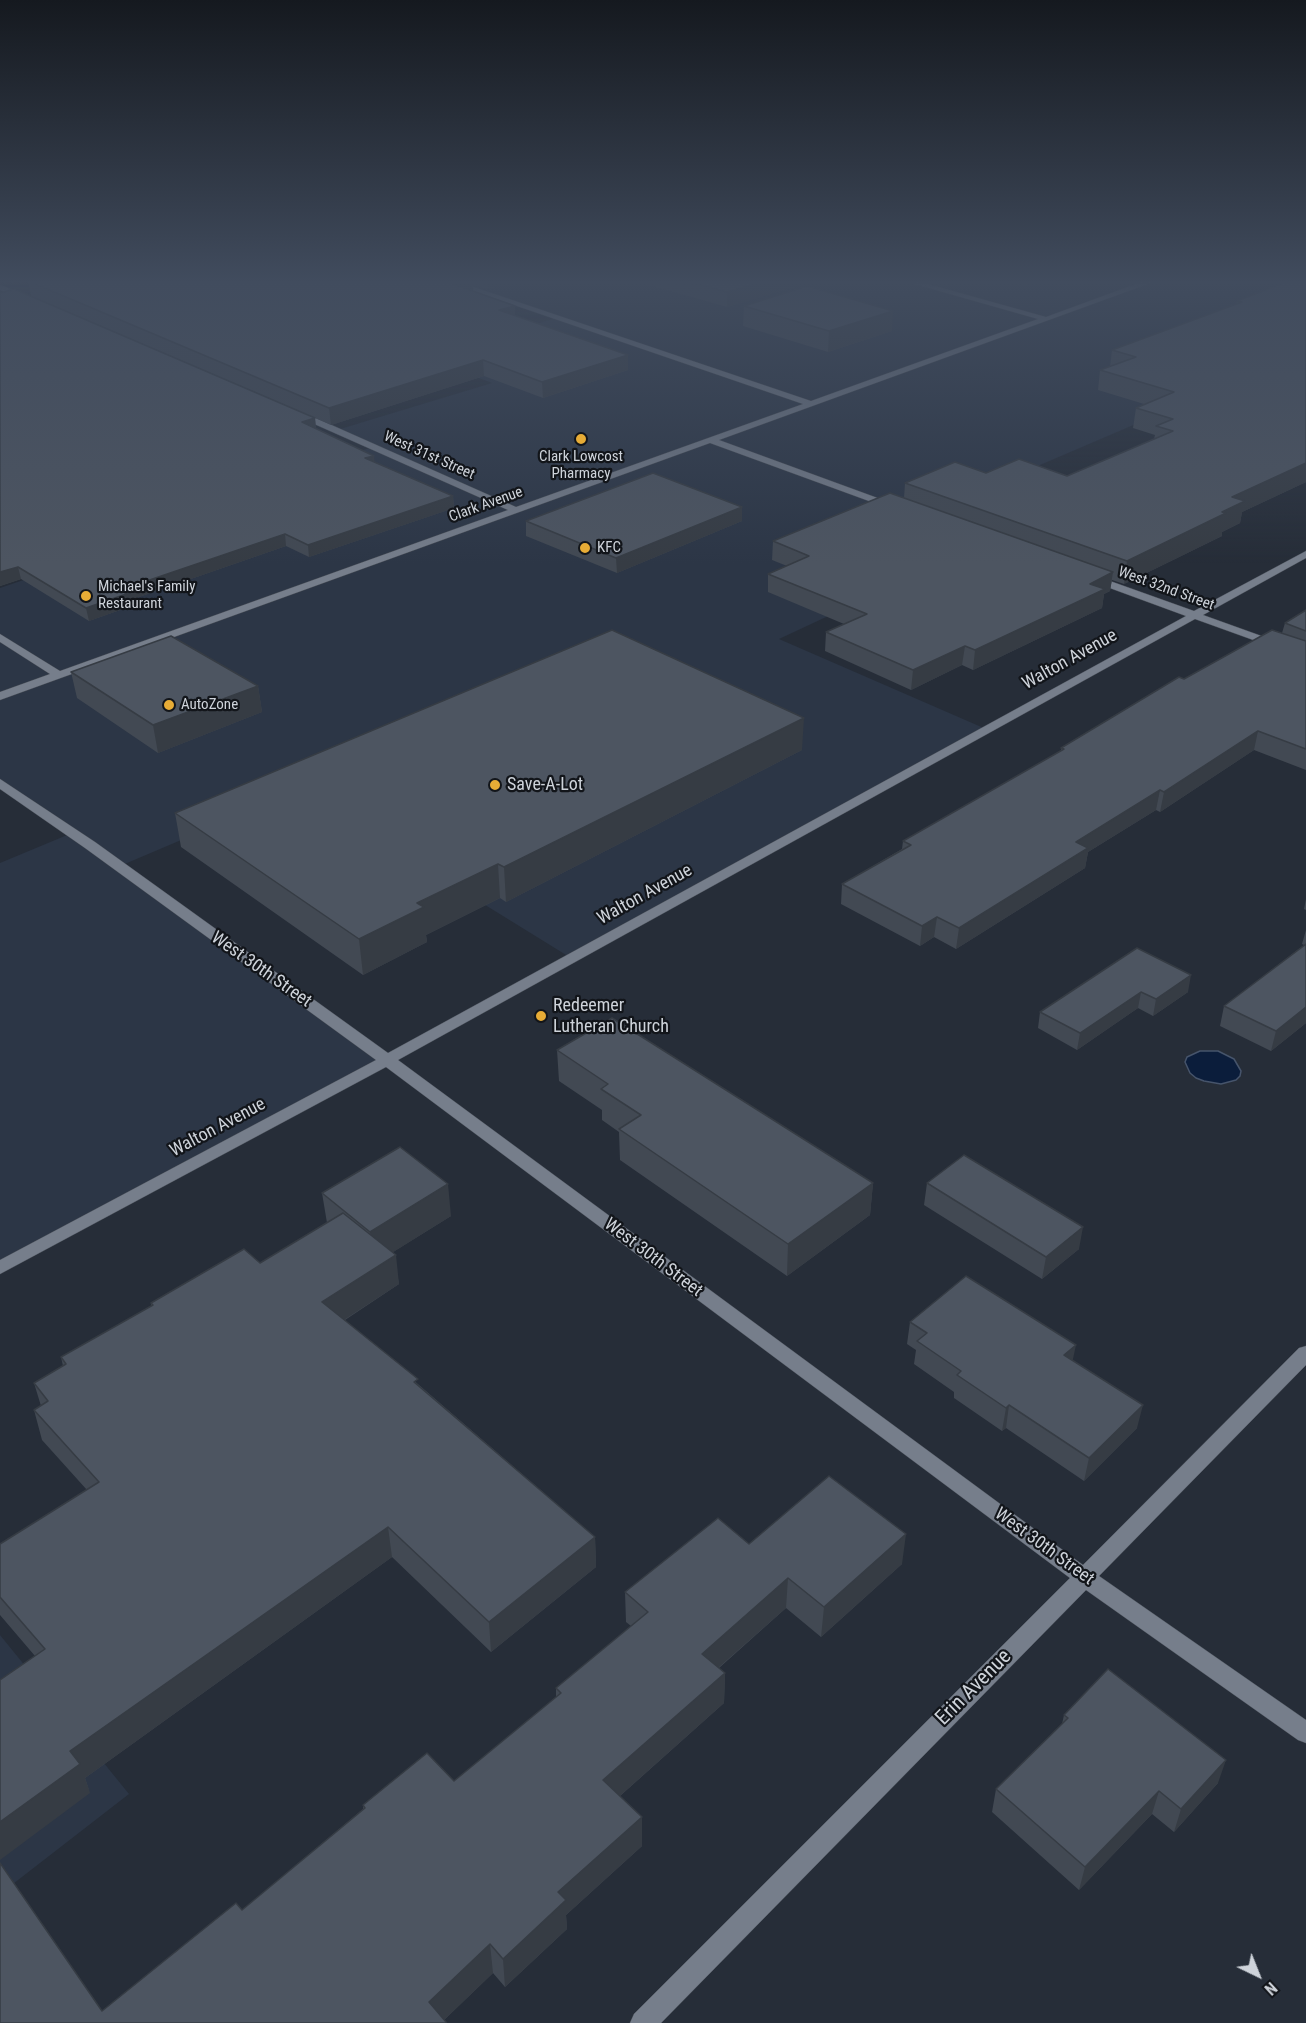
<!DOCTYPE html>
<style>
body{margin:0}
#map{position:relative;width:1306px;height:2023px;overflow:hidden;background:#262d38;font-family:"Roboto Condensed",sans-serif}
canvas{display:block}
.north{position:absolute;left:1228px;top:1945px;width:60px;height:60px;-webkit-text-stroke:4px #12151a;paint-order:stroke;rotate:137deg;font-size:16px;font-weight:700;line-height:24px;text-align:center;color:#ced3da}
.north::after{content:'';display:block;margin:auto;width:21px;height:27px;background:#ced3da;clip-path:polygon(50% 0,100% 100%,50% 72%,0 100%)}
</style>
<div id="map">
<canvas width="1306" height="2023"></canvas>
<div class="north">N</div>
</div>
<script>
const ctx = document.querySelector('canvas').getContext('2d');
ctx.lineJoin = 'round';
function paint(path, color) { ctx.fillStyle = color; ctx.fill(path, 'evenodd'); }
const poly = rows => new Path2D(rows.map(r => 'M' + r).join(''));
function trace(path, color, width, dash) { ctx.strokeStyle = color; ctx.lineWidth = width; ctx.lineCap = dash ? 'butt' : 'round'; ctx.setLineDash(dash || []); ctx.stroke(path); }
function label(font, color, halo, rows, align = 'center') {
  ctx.font = font + ' "Roboto Condensed",sans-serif'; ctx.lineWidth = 4.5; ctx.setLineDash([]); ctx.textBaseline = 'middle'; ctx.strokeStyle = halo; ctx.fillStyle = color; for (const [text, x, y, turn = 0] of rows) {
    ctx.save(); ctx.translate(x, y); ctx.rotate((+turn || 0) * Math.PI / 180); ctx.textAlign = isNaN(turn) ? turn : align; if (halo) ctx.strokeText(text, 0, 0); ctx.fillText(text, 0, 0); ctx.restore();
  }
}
paint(poly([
 [448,281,1306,281,1306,351,921,516,989,541,779,639,986,729,571,958,299,790,120,866,387,1060,0,1268,0,863,72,833,0,783,0,588,77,562,189,504,373,447,337,430,492,383,424,357,556,318],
 [0,1635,129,1794,0,1894]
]), '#2c3646');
const water = poly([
 [1200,1051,1218,1051,1234,1059,1241,1071,1240,1076,1236,1080,1221,1084,1204,1081,1196,1078,1190,1073,1185,1062,1187,1057,1200,1051]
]);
paint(water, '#0b1d3b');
trace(water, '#46546b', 1.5);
const minor = poly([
 [444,281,456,281,811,401,1038,319,904,281,917,281,1046,317,1144,281,1156,281,719,440,894,504,894,508,888,508,710,443,0,700,0,692,50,674,0,642,0,634,60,671,508,510,294,415,294,411,300,411,516,507,803,404,444,281],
 [0,285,29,296,30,298,23,300,0,290,0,285],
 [1306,551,1306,558,1203,615,1306,652,1306,659,1195,619,398,1060,1083,1565,1299,1348,1306,1346,1306,1365,1099,1576,1306,1720,1306,1743,1298,1740,1086,1590,661,2023,630,2023,634,2014,1070,1578,386,1067,0,1274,0,1260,376,1060,85,848,0,789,0,779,95,842,388,1053,1186,616,1088,580,1088,576,1096,576,1194,611,1306,551]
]);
trace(minor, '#444a53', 1);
paint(minor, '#767e8b');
paint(poly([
 [28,281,518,281,488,289,473,284,473,291,515,316,628,355,628,370,543,398,484,376,331,425,315,418,316,429,374,456,374,463,453,496,454,508,309,557,286,546,136,598,137,604,89,621,21,579,0,586,0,293,306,414,31,296],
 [635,281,814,281,727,307],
 [1010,281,1043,281,1028,286],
 [1306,281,1306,482,1242,512,1240,523,1222,532,1222,536,1124,584,1112,580,1110,591,1104,594,1102,608,973,670,962,665,911,690,825,651,826,632,844,624,768,592,768,574,787,566,772,560,773,541,904,498,905,483,986,473,1067,476,1154,439,1155,435,1133,428,1136,408,1144,404,1098,390,1100,370,1110,367,1112,350,1236,304,1237,301],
 [744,306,892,331,828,352,743,326],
 [742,507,742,521,617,573,526,536,526,521],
 [1306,610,1306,770,1254,750,1160,812,1156,810,1088,852,1085,868,956,949,934,937,920,946,841,904,842,884,902,849,903,841,1061,751,1061,748,1184,679,1282,633,1285,623],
 [71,672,258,686,262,712,158,753,77,698],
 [802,750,506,902,500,898,426,935,427,942,363,975,181,847,175,813],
 [1306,899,1306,910,1304,909],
 [1306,930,1306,1023,1271,1051,1220,1026,1224,1006,1304,945,1302,944],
 [1137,948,1188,992,1153,1016,1138,1008,1077,1050,1038,1028,1040,1012],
 [557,1050,873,1183,870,1215,787,1276,620,1160,619,1132,602,1120,602,1110,559,1081],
 [927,1183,1079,1249,1042,1279,924,1205],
 [322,1193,451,1216,393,1252,399,1284,345,1320,419,1385,595,1537,596,1567,491,1652,392,1557,85,1778,90,1793,35,1656,0,1615,0,1544,87,1490,42,1440,34,1410,41,1406,34,1383,63,1366,61,1357,151,1306,151,1303,260,1263,327,1223],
 [910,1322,1073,1361,1137,1428,1084,1481,1006,1428,1002,1431,954,1398,954,1392,914,1364,916,1350,907,1344],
 [749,1544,902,1564,821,1637,786,1608,719,1668,725,1673,724,1703,620,1796,642,1846,566,1915,567,1929,505,1987,493,1973,444,2020,446,2023,0,2023,102,2011,242,1910,363,1809,363,1805,454,1781,556,1697,556,1688,631,1626,626,1622,625,1592],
 [1064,1715,1218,1783,1174,1832,1152,1814,1079,1890,992,1812,996,1789,1062,1724]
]), '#424953');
paint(poly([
 [464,281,472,281,473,293,453,284],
 [487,281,518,281,488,289],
 [765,281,814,281,727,307,727,292],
 [1028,281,1043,281,1028,286],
 [515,306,515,321,499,310],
 [893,311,892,331,828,352,829,331],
 [628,355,628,370,543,398,542,382],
 [483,360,484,376,331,425,329,408],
 [315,418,316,430,302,422],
 [374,456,375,467,365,458],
 [1306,463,1306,482,1242,512,1240,523,1222,532,1222,536,1124,584,1127,561,1222,512,1232,497],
 [453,496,454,508,309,557,308,545],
 [742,507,742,521,617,573,616,558],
 [285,534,286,546,136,598,137,604,89,621,86,608,129,587],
 [18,567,21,579,0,586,0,572],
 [1113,572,1110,591,1104,594,1102,608,973,670,975,650,1090,584],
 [965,646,962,665,911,690,913,670],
 [258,686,262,712,158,753,153,725],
 [804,718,802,750,506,902,504,867],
 [1258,731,1254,750,1160,812,1164,792],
 [1160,790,1156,810,1088,852,1085,868,956,949,959,928,1076,842],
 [498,864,500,898,426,935,427,942,363,975,359,939,417,903],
 [937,917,934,937,920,946,922,926],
 [1191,975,1188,992,1153,1016,1156,999],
 [1141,992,1138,1008,1077,1050,1080,1033],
 [1306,1007,1306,1023,1271,1051,1276,1031],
 [873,1183,870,1215,787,1276,788,1244],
 [448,1184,451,1216,374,1264,370,1232],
 [1083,1227,1079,1249,1042,1279,1046,1257],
 [396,1255,399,1284,327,1331,322,1302],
 [1076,1345,1071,1368,1064,1355],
 [1009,1405,1006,1428,1002,1431,1006,1408],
 [1143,1405,1137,1428,1084,1481,1089,1458],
 [388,1527,392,1557,85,1778,90,1793,0,1860,0,1822,70,1751],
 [906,1534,902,1564,821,1637,824,1607],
 [595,1537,596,1567,491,1652,489,1622],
 [788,1578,786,1608,701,1683,702,1654],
 [725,1673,724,1703,604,1810,603,1780],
 [1226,1760,1218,1783,1174,1832,1181,1809],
 [1159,1791,1152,1814,1079,1890,1085,1867],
 [642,1817,642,1846,566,1915,567,1929,505,1987,503,1959,558,1892],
 [490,1944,493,1973,441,2023,429,2002]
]), '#363c44');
const building = poly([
 [28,281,464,281,453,284,515,306,499,310,628,355,542,382,483,360,329,408,28,281],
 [687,281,765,281,727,292,687,281],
 [1288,281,1306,281,1306,463,1232,497,1245,501,1222,512,1226,513,1127,561,905,483,955,462,986,473,1019,459,1067,476,1173,431,1156,426,1173,419,1136,408,1174,392,1100,370,1136,357,1112,350,1242,302,1237,301,1288,281],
 [807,286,893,311,829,331,744,306,807,286],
 [14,289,315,418,302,422,374,456,365,458,453,496,308,545,285,534,129,587,135,591,86,608,18,567,0,572,0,293,14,289],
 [653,473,742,507,616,558,526,521,653,473],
 [890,493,1113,572,1090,584,1105,589,975,650,965,646,913,670,826,632,867,614,768,574,809,556,773,541,890,493],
 [1306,610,1306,631,1285,623,1306,610],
 [612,630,804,718,504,867,498,864,417,903,424,907,359,939,175,813,612,630],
 [1272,630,1306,641,1306,749,1258,731,1164,792,1160,790,1076,842,1088,848,959,928,937,917,922,926,842,884,911,845,903,841,1064,749,1061,748,1179,677,1184,679,1272,630],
 [171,636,258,686,153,725,71,672,171,636],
 [1306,944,1306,1007,1276,1031,1224,1006,1306,944],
 [1137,948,1191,975,1156,999,1141,992,1080,1033,1040,1012,1137,948],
 [612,1018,873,1183,788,1244,619,1129,641,1115,601,1089,608,1084,557,1050,612,1018],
 [400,1147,448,1184,370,1232,322,1193,400,1147],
 [964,1155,1083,1227,1046,1257,927,1183,964,1155],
 [343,1213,396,1255,322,1302,418,1379,414,1382,595,1537,489,1622,388,1527,70,1751,80,1764,0,1822,0,1680,45,1649,0,1597,0,1544,99,1482,34,1410,48,1401,34,1383,66,1364,61,1357,153,1305,151,1303,244,1249,260,1263,343,1213],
 [966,1276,1076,1345,1064,1355,1143,1405,1089,1458,1009,1405,1006,1408,957,1375,961,1371,917,1341,927,1333,910,1322,966,1276],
 [829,1476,906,1534,824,1607,788,1578,702,1654,725,1673,603,1780,642,1817,558,1892,566,1900,503,1959,490,1944,429,2002,446,2022,446,2023,0,2023,0,1863,102,2011,236,1903,242,1910,365,1808,363,1805,427,1753,454,1781,561,1693,556,1688,648,1612,625,1592,718,1518,749,1544,829,1476],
 [1108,1669,1226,1760,1181,1809,1159,1791,1085,1867,996,1789,1068,1718,1064,1715,1108,1669]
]);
paint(building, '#4d5561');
trace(building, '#363c44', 1.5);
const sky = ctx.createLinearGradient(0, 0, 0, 564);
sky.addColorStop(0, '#15191f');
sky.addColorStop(0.5, '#414c5e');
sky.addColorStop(1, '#414c5e00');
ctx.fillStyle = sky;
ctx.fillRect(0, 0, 1306, 564);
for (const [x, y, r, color] of [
 [581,439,6,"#e7ac36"],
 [585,548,6,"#e7ac36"],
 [86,596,6,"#e7ac36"],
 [169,705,6,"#e7ac36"],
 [495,785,6,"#e7ac36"],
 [541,1016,6,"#e7ac36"]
]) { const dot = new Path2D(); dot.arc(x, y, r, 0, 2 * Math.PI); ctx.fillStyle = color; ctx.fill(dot); trace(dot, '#12151a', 2); }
label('15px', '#ced3da', '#12151a', [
 ["West 31st Street",429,456,24],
 ["Clark Avenue",486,505,-20],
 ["West 32nd Street",1166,589,20]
]);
label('15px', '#ced3da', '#12151a', [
 ["Clark Lowcost",581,457,"center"],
 ["Pharmacy",581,474,"center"],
 ["KFC",597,548],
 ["Michael's Family",98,587],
 ["Restaurant",98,604],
 ["AutoZone",181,705]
], 'left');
label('18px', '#ced3da', '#12151a', [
 ["Walton Avenue",1070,660,-29],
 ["Walton Avenue",645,895,-29],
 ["West 30th Street",261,970,35],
 ["Walton Avenue",218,1128,-28],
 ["West 30th Street",653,1258,37],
 ["West 30th Street",1044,1547,36]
]);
label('18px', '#ced3da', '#12151a', [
 ["Save-A-Lot",507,785],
 ["Redeemer",553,1006],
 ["Lutheran Church",553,1027]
], 'left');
label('21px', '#ced3da', '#12151a', [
 ["Erin Avenue",974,1688,-45]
]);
</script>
